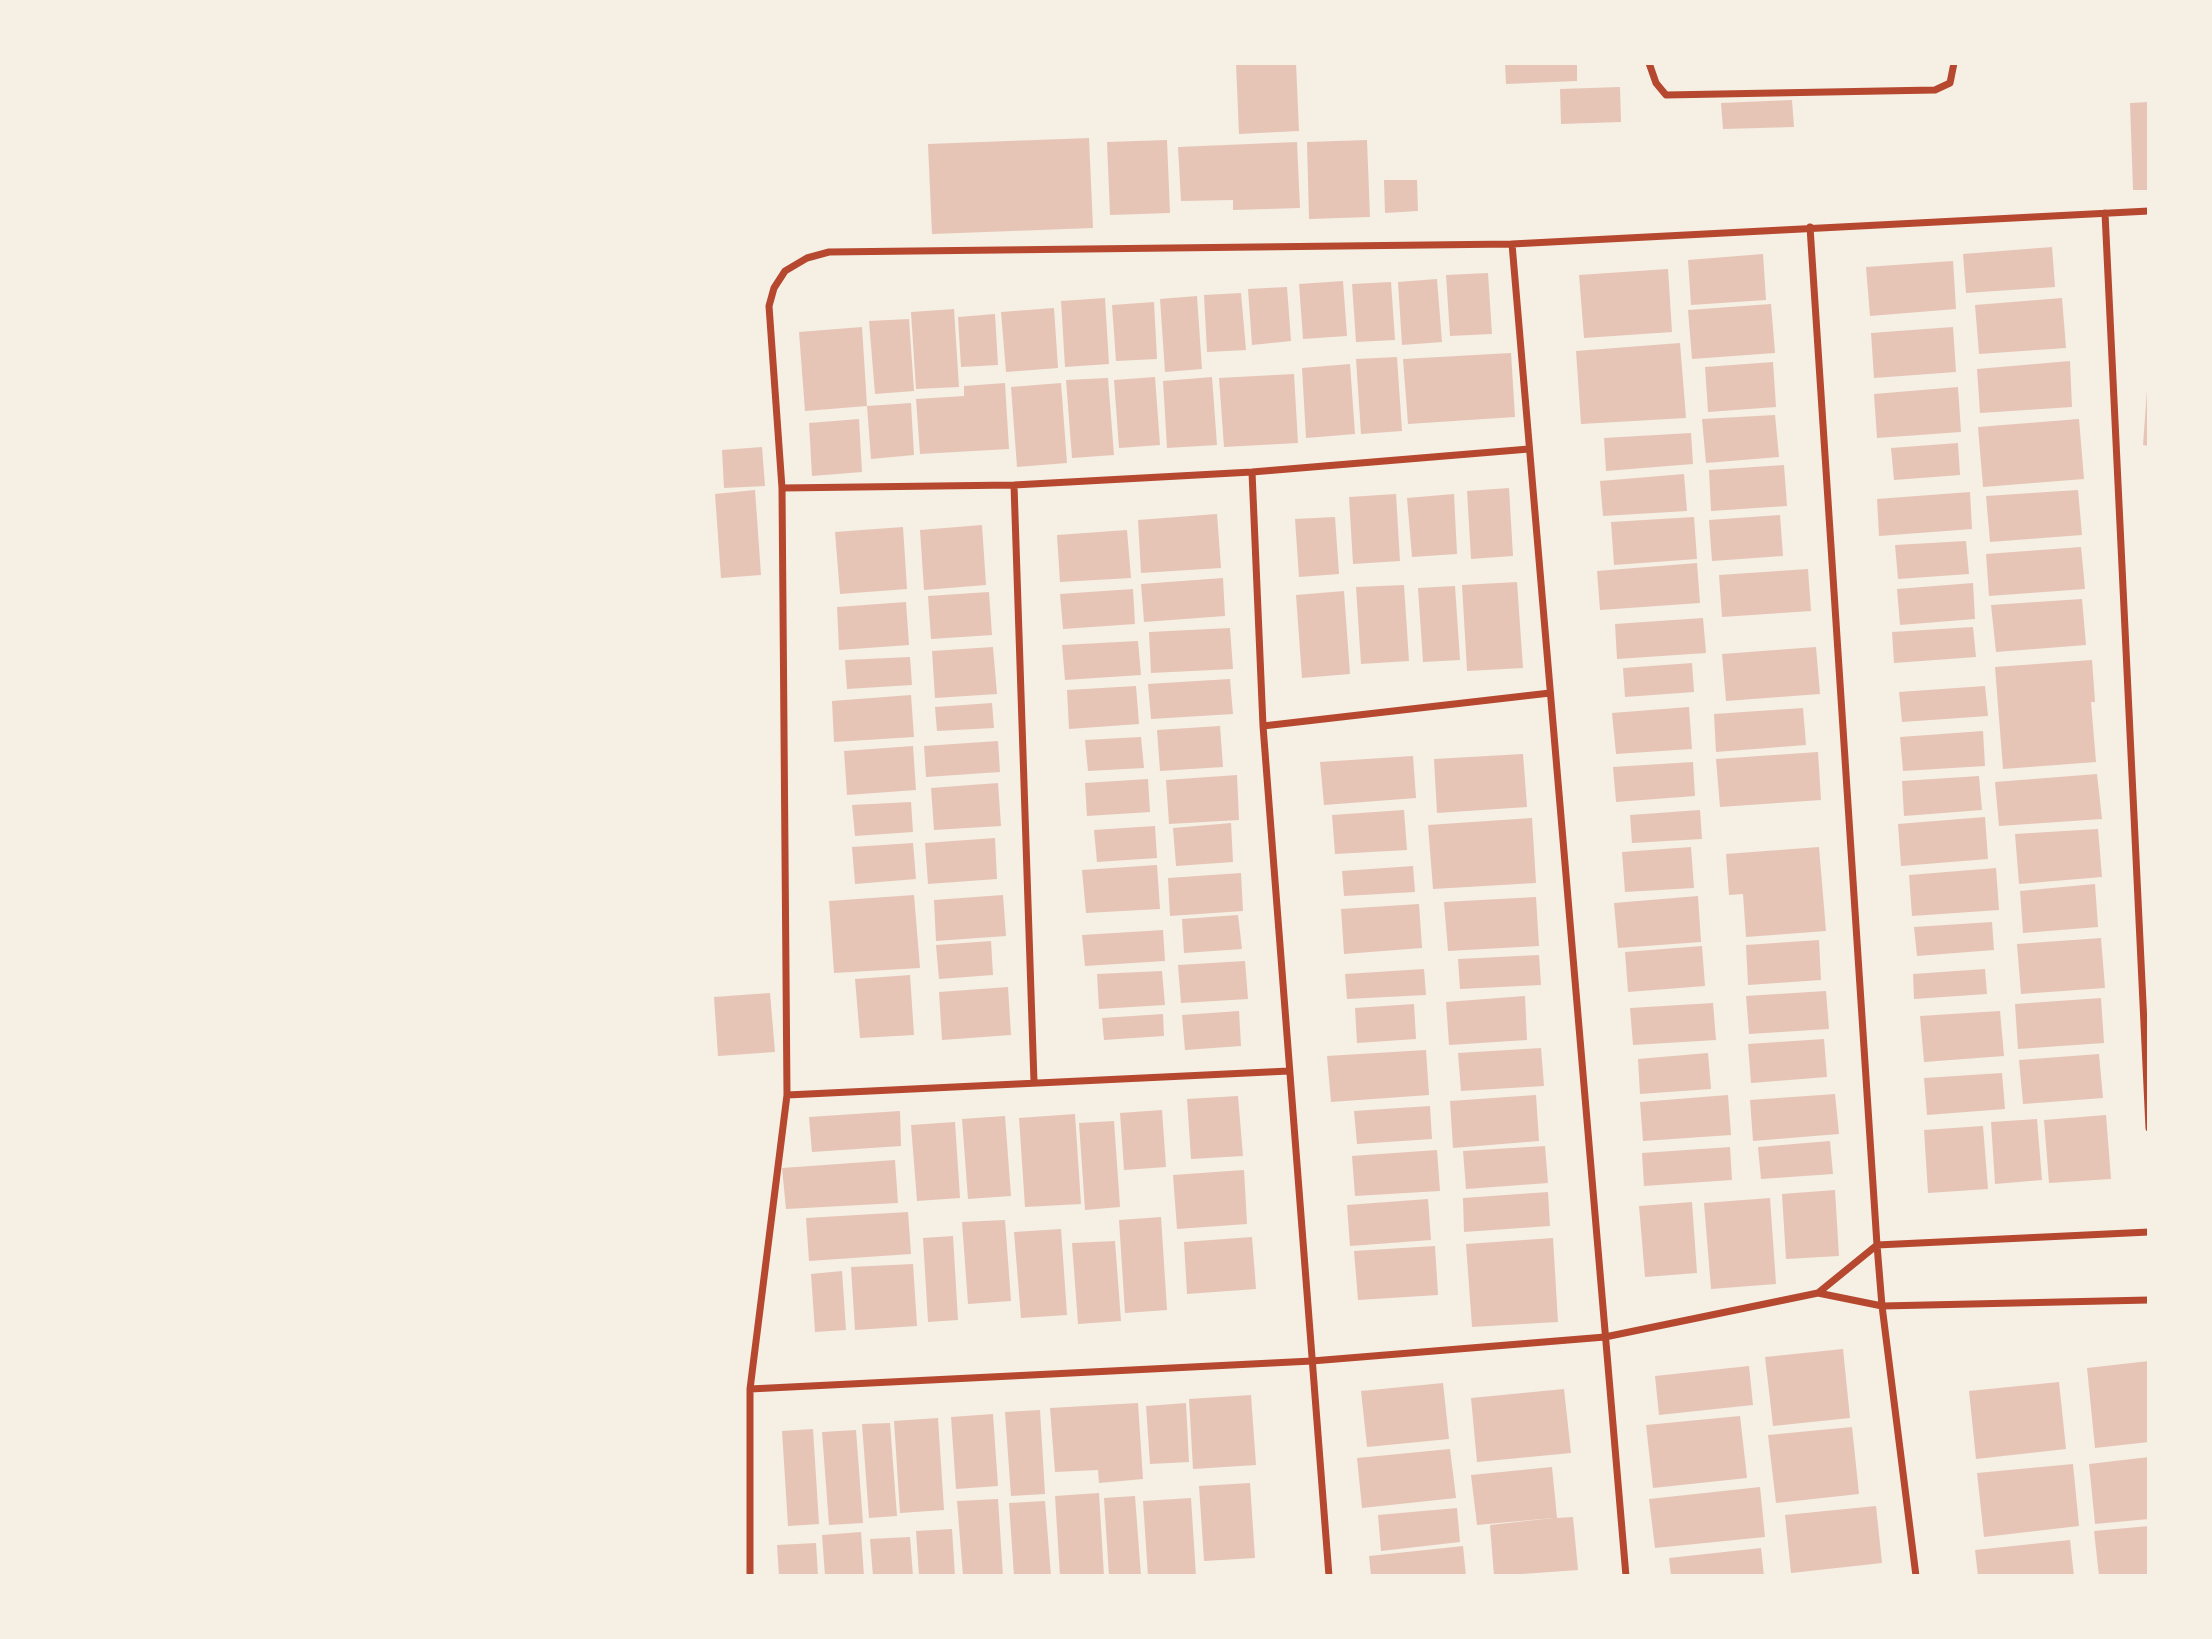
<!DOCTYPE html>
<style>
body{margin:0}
#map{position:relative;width:2212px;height:1639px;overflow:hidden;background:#f6efe4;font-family:"Titillium Web",sans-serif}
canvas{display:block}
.frame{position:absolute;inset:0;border:65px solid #f6efe4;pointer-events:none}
</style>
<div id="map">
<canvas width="2212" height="1639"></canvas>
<div class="frame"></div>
</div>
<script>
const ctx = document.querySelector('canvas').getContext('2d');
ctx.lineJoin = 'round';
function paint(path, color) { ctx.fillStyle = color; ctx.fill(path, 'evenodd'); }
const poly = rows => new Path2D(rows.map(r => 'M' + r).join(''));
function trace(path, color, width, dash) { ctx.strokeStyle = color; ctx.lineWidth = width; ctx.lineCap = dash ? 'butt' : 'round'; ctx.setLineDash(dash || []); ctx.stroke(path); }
paint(poly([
 [1236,63,1296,63,1299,131,1239,134],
 [1505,63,1577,63,1577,81,1506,84],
 [1620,87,1621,122,1561,124,1560,89],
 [1792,100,1794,127,1723,129,1721,103],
 [2149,102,2149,190,2133,190,2130,103],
 [1089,138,1093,228,932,234,928,144],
 [1167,140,1170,213,1110,215,1107,142],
 [1367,140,1370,217,1309,219,1307,142],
 [1297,142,1300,208,1233,210,1233,200,1181,201,1178,147],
 [1384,180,1417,180,1418,211,1385,213],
 [2052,247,2055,287,1966,293,1963,254],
 [1763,254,1766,300,1691,305,1688,260],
 [1953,261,1956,309,1870,316,1866,267],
 [1668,269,1672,332,1584,338,1579,275],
 [1488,273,1492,334,1450,336,1446,275],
 [1437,279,1442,342,1402,345,1398,282],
 [1343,281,1347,336,1303,339,1299,284],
 [1391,282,1395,340,1356,342,1352,284],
 [1287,287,1291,341,1252,345,1248,289],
 [1241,293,1246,350,1207,352,1204,295],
 [1197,296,1202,369,1165,372,1160,299],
 [1105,298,1109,364,1065,367,1061,301],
 [2062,298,2066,348,1979,354,1975,305],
 [1154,302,1157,359,1116,361,1112,305],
 [1771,304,1775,353,1692,359,1688,310],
 [1054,308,1058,368,1006,372,1001,312],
 [954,309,959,387,916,389,911,312],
 [995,314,998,365,961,367,958,317],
 [909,319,914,391,875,394,869,321],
 [862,327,867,406,911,403,914,455,871,459,867,406,805,411,799,332],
 [1953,327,1956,372,1874,378,1871,333],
 [1680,343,1686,418,1581,424,1576,351],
 [1511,353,1515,417,1408,424,1403,359],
 [1397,357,1402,431,1361,434,1356,359],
 [2070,361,2072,407,1980,413,1977,369],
 [1773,362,1776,407,1708,412,1705,367],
 [1350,364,1355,434,1306,438,1302,368],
 [1294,374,1298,443,1224,447,1219,378],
 [1155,377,1160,445,1119,448,1114,380],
 [1212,377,1217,445,1167,448,1163,381],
 [1108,378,1114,455,1072,458,1066,380],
 [1005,383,1009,449,920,454,916,399,964,396,964,386],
 [1061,383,1067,463,1017,467,1011,387],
 [1958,387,1961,432,1877,438,1874,394],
 [2147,390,2149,390,2149,446,2143,445],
 [1775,415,1779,457,1706,463,1702,419],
 [859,419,862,472,812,476,809,423],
 [2079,419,2084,479,1983,487,1978,427],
 [1691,433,1693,464,1606,471,1604,438],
 [1958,443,1960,475,1894,480,1891,448],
 [762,447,765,486,724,488,722,450],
 [1784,465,1787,506,1711,511,1709,470],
 [1684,474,1687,511,1603,516,1600,481],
 [1509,488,1513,556,1471,559,1467,491],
 [755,490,761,575,721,578,715,494],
 [2078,490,2082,535,1990,542,1986,496],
 [1970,492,1972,529,1879,536,1877,499],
 [1396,494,1400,561,1353,564,1349,497],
 [1454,494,1457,554,1412,557,1407,498],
 [1217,514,1221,568,1141,573,1138,520],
 [1780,515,1783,556,1712,561,1709,520],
 [1335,517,1339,574,1299,577,1295,519],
 [1694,517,1697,559,1614,565,1611,522],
 [982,525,986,585,924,590,920,530],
 [903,527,907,589,840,594,835,532],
 [1127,530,1131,578,1060,582,1057,535],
 [1966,541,1969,574,1898,579,1895,545],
 [2081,547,2085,589,1989,596,1986,554],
 [1697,563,1700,603,1600,610,1597,571],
 [1808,569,1811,611,1722,617,1719,575],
 [1223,578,1225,616,1144,622,1141,584],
 [1517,582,1523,668,1467,671,1462,585],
 [1973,583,1975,619,1900,625,1897,589],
 [1404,585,1409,661,1361,664,1356,587],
 [1455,586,1460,660,1423,662,1418,588],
 [1133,589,1135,624,1063,629,1060,594],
 [1344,591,1350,674,1302,678,1296,595],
 [989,592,992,635,931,639,928,596],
 [2082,599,2086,645,1996,652,1991,605],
 [906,602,909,645,839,650,837,607],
 [1703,618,1706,653,1617,659,1615,624],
 [1973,627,1976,657,1894,663,1892,632],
 [1230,628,1233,669,1151,673,1149,632],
 [1138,641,1141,675,1065,680,1062,645],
 [993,647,997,694,935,698,932,651],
 [1816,647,1820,694,1726,701,1722,654],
 [910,657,912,685,847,689,845,660],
 [2092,660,2095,702,2091,702,2096,762,2003,769,1995,667],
 [1692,663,1694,692,1625,697,1623,668],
 [1230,679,1233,714,1151,719,1148,684],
 [1136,686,1139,724,1069,729,1067,690],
 [1985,686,1988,716,1902,722,1899,692],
 [911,695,914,737,834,742,832,701],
 [992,703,994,728,937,731,935,707],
 [1689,707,1692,749,1616,754,1612,713],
 [1803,708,1806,745,1716,752,1714,714],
 [1220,726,1223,767,1160,771,1157,730],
 [1983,731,1985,766,1903,771,1900,737],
 [1141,737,1144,768,1088,771,1085,740],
 [998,741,1000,772,926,777,924,746],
 [913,746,916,790,847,795,844,751],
 [1818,752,1821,800,1720,807,1716,759],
 [1523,754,1527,807,1437,813,1434,759],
 [1413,756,1416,798,1324,805,1320,762],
 [1693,762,1695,796,1616,802,1613,767],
 [2097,774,2102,819,1999,826,1995,782],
 [1237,775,1239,820,1169,824,1166,780],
 [1979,776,1982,810,1904,816,1902,781],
 [1148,779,1150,812,1087,816,1085,783],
 [998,783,1001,826,934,830,931,788],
 [911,802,913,832,855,836,852,805],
 [1404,810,1407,850,1335,854,1332,815],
 [1700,810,1702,839,1632,843,1630,815],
 [1985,817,1988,859,1901,866,1898,824],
 [1532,818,1536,883,1433,889,1428,825],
 [1231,823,1233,862,1176,866,1173,828],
 [1155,826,1157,858,1097,862,1094,830],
 [2098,829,2102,877,2019,884,2015,834],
 [995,838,997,879,928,884,925,843],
 [913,843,916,879,855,884,852,847],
 [1691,847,1694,888,1625,892,1622,852],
 [1819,847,1826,931,1746,937,1743,894,1729,895,1726,854],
 [1157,865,1160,909,1086,913,1082,870],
 [1413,866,1415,892,1344,896,1342,871],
 [1996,868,1999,910,1912,916,1909,875],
 [1241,873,1243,911,1170,916,1168,878],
 [2095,884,2098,927,2023,933,2020,891],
 [914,895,920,968,834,973,829,901],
 [1003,895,1006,936,936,941,934,900],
 [1698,896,1701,942,1618,948,1614,903],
 [1536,897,1539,946,1448,951,1444,902],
 [1419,904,1422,948,1344,954,1341,909],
 [1238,915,1242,949,1184,953,1182,919],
 [1992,922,1994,950,1917,956,1914,927],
 [1163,930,1165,961,1085,966,1082,935],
 [2101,938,2105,988,2021,994,2017,944],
 [1819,940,1821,980,1748,985,1746,945],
 [991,941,993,975,939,979,936,945],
 [1702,946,1705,986,1628,992,1625,952],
 [1539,955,1541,985,1460,989,1458,959],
 [1245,961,1248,999,1181,1003,1178,965],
 [1424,969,1426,995,1347,999,1345,974],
 [1985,969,1987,994,1914,999,1913,974],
 [1162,971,1165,1005,1099,1009,1097,974],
 [910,975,914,1035,860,1038,855,979],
 [1008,987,1011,1035,942,1040,939,992],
 [1826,991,1829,1029,1749,1034,1746,996],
 [770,993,775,1052,718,1056,714,997],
 [1525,996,1527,1040,1449,1045,1446,1002],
 [2101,998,2104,1043,2018,1049,2015,1004],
 [1713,1003,1716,1040,1633,1045,1630,1008],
 [1414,1004,1416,1039,1357,1043,1355,1008],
 [1239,1011,1241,1046,1185,1050,1182,1015],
 [2000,1011,2004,1056,1924,1062,1920,1016],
 [1163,1014,1164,1036,1104,1040,1102,1018],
 [1824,1039,1827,1077,1751,1083,1748,1044],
 [1541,1048,1544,1086,1461,1091,1458,1053],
 [1426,1050,1429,1095,1331,1102,1327,1056],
 [1708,1053,1711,1089,1640,1094,1638,1059],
 [2099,1054,2103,1098,2023,1104,2019,1060],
 [2002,1073,2005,1109,1927,1115,1924,1078],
 [1835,1094,1839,1134,1753,1141,1750,1100],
 [1536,1095,1539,1141,1453,1148,1450,1101],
 [1728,1095,1731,1135,1643,1141,1640,1102],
 [1238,1096,1243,1156,1191,1159,1187,1099],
 [1430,1106,1432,1139,1357,1144,1354,1111],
 [1162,1110,1166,1167,1124,1170,1120,1113],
 [900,1111,901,1146,812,1152,809,1117],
 [1075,1114,1081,1204,1025,1207,1019,1118],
 [2106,1115,2111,1179,2049,1183,2044,1120],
 [1005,1116,1011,1196,968,1199,962,1119],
 [2037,1119,2042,1180,1995,1184,1991,1122],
 [1114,1121,1120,1207,1085,1210,1079,1123],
 [955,1122,960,1198,917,1201,911,1125],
 [1983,1126,1988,1189,1928,1193,1924,1130],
 [1830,1141,1833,1174,1761,1179,1758,1147],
 [1545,1146,1548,1183,1466,1189,1463,1151],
 [1730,1147,1732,1180,1644,1186,1642,1153],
 [1437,1150,1440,1191,1355,1196,1352,1156],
 [895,1160,898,1203,786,1209,782,1168],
 [1244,1170,1247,1224,1177,1229,1173,1175],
 [1835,1190,1839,1256,1786,1259,1782,1194],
 [1548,1192,1550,1226,1464,1232,1463,1198],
 [1770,1198,1776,1284,1711,1289,1704,1203],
 [1428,1199,1431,1240,1350,1246,1347,1205],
 [1692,1202,1697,1273,1645,1277,1639,1206],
 [908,1212,911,1254,809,1261,806,1218],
 [1161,1217,1167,1310,1125,1313,1119,1220],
 [1005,1220,1011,1301,968,1304,962,1222],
 [1061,1229,1067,1315,1021,1318,1014,1232],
 [953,1236,958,1320,928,1322,923,1238],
 [1252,1237,1256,1289,1187,1294,1184,1242],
 [1553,1238,1558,1322,1472,1327,1466,1244],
 [1115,1241,1121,1321,1078,1324,1072,1243],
 [1435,1246,1438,1295,1358,1300,1354,1251],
 [913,1264,917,1326,855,1330,851,1267],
 [842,1271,846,1330,815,1332,811,1274],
 [1843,1349,1850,1418,1773,1426,1765,1357],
 [2149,1361,2149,1442,2095,1448,2087,1368],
 [1749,1366,1753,1405,1659,1415,1655,1376],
 [2059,1382,2066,1449,1976,1459,1969,1391],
 [1443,1383,1449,1439,1367,1447,1361,1391],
 [1564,1389,1571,1453,1477,1462,1471,1398],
 [1251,1395,1256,1465,1193,1469,1189,1399],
 [1138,1403,1143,1479,1099,1483,1098,1470,1055,1472,1050,1408],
 [1186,1403,1189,1462,1150,1464,1146,1406],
 [1040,1410,1045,1494,1011,1496,1005,1412],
 [993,1414,998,1486,956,1489,951,1417],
 [1740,1416,1747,1478,1653,1488,1646,1425],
 [938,1418,944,1510,900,1513,894,1421],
 [890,1423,897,1516,869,1518,862,1424],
 [1852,1427,1859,1494,1776,1503,1768,1435],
 [813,1429,819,1524,788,1526,782,1431],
 [856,1430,863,1523,829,1525,822,1432],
 [1450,1449,1456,1498,1362,1508,1357,1458],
 [2149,1457,2149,1519,2095,1524,2089,1464],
 [2073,1464,2079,1526,1984,1537,1977,1473],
 [1552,1467,1557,1518,1573,1517,1578,1570,1494,1576,1490,1525,1553,1518,1477,1525,1471,1475],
 [1250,1483,1255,1558,1204,1561,1199,1486],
 [1760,1487,1765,1537,1655,1548,1649,1499],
 [1099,1493,1104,1576,1060,1576,1055,1496],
 [1135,1496,1141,1576,1109,1576,1104,1498],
 [1191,1498,1196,1576,1148,1576,1143,1501],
 [998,1499,1003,1576,963,1576,957,1501],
 [1045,1501,1051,1576,1014,1576,1009,1503],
 [1876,1506,1882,1563,1791,1573,1785,1515],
 [1457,1508,1460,1542,1381,1551,1378,1515],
 [2149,1526,2149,1576,2099,1576,2094,1531],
 [952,1529,955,1576,919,1576,916,1531],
 [861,1532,864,1576,825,1576,822,1535],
 [910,1537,913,1576,873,1576,870,1539],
 [2070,1540,2074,1576,1978,1576,1975,1550],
 [816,1543,818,1576,779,1576,777,1545],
 [1463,1546,1466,1576,1371,1576,1369,1556],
 [1761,1548,1764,1576,1671,1576,1669,1558]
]), '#e6c5b7');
trace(poly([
 [1649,63,1656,83,1666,95,1935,90,1950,83,1954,63],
 [2105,213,2149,1128],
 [1810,227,1877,1245,1882,1306,1916,1576],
 [1512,244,1626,1576],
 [1252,472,1263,726,1329,1576],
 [1014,485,1034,1082],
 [782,488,1014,485,1252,472,1529,449],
 [1263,726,1550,693],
 [787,1095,1289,1071],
 [1818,1293,1877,1245,2149,1232],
 [750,1389,1312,1361,1605,1337,1818,1293,1882,1306,2149,1300],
 [750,1576,750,1389,787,1095,782,488,769,306,774,288,785,271,807,258,829,252,1512,244,2149,211]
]), '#b5482f', 7);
</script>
